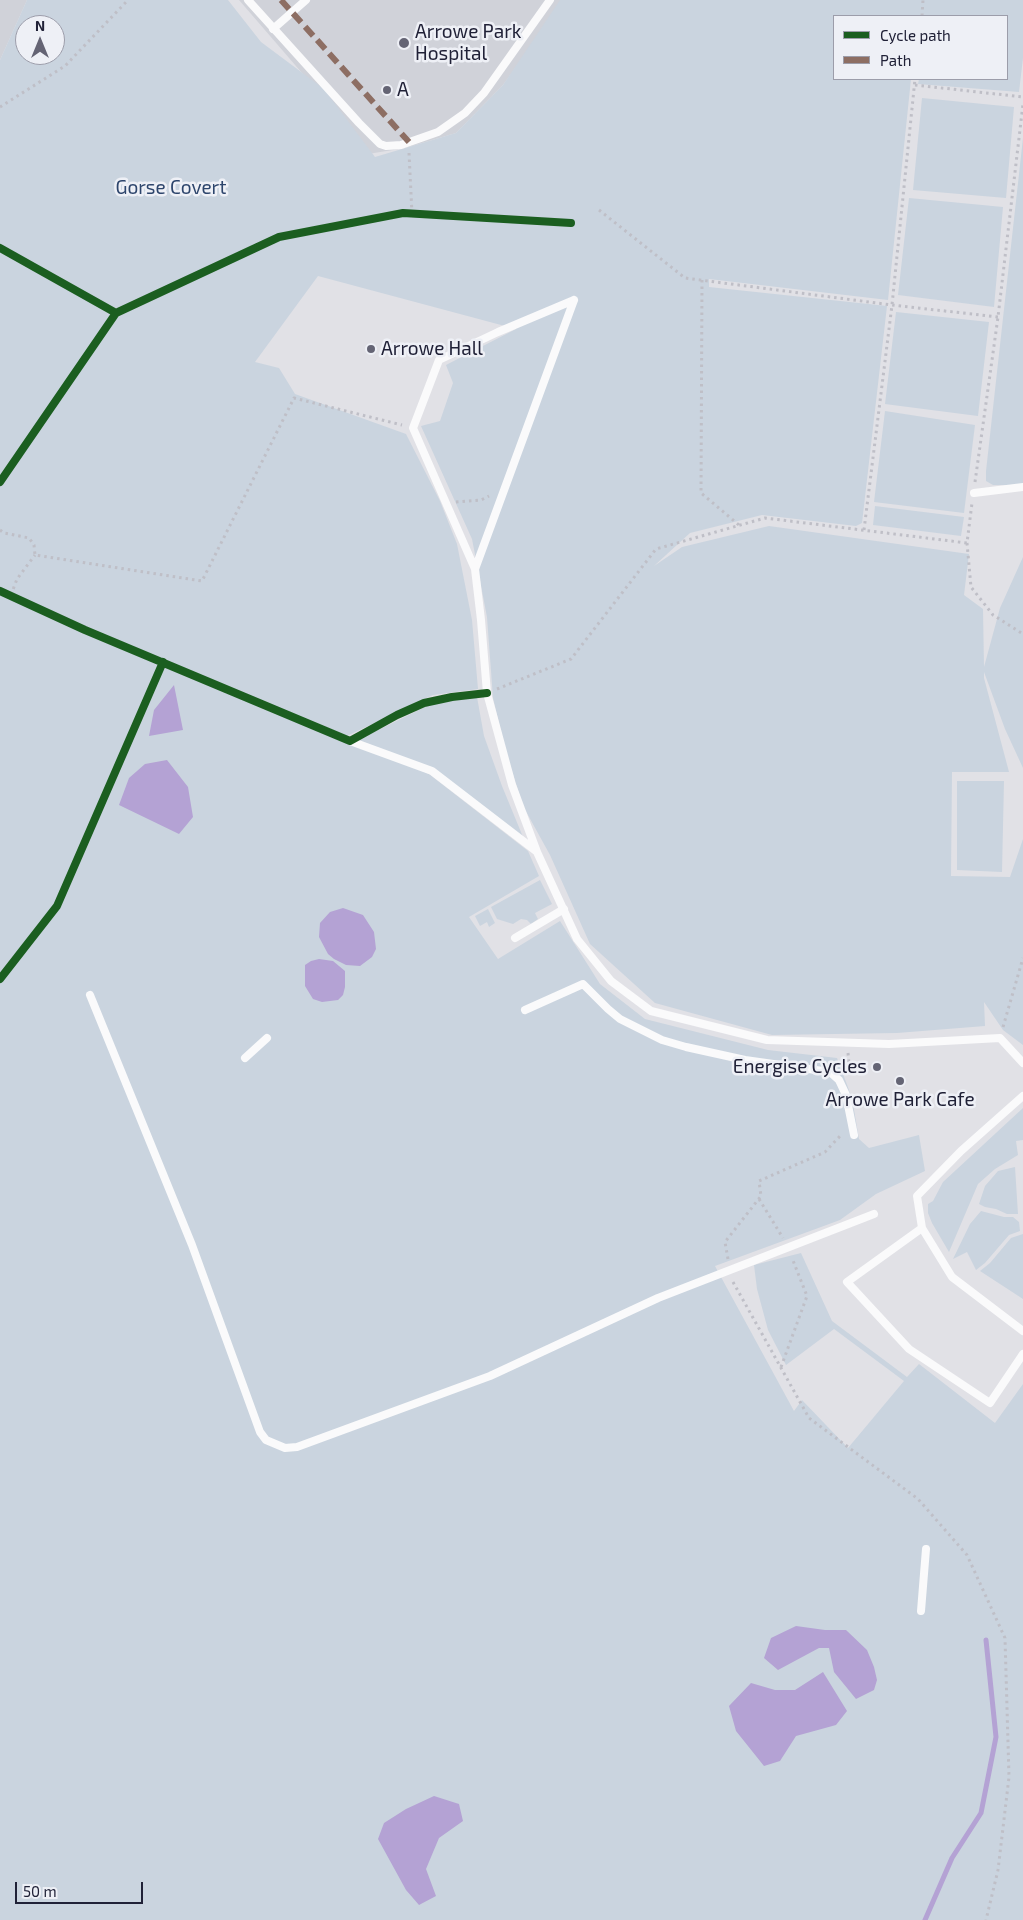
<!DOCTYPE html>
<style>
body{margin:0}
#map{position:relative;width:1023px;height:1920px;overflow:hidden;background:#e1e1e6;font-family:"Exo 2",sans-serif}
canvas{display:block}
.legend{position:absolute;left:833px;top:15px;width:175px;height:65px;box-sizing:border-box;background:#eef0f6;border:1px solid #9c9daa;margin:0;padding:6px 9px;list-style:none;font-size:15px;color:#202137}
.legend li{display:flex;align-items:center;gap:10px;height:25px}
.legend b{width:25px;border:1px solid #9c9daa}
.north{position:absolute;left:15px;top:15px;width:50px;height:50px;box-sizing:border-box;background:#eef0f6;border:1px solid #9c9daa;border-radius:50%;rotate:0deg;font-size:14px;font-weight:700;line-height:20px;text-align:center;color:#202137}
.north::after{content:'';display:block;margin:auto;width:18px;height:22px;background:#646474;clip-path:polygon(50% 0,100% 100%,50% 72%,0 100%)}
.scale{position:absolute;left:15px;top:1882px;width:128px;height:22px;box-sizing:border-box;border:2px solid #202137;border-top:0;padding-left:6px;font-size:15px;line-height:18px;white-space:nowrap;color:#202137;-webkit-text-stroke:4px #eef0f6;paint-order:stroke}
</style>
<div id="map">
<canvas width="1023" height="1920"></canvas>
<ul class="legend">
<li><b style="height:6px;background:#1b5e20"></b>Cycle path</li>
<li><b style="height:6px;background:#8d6e63"></b>Path</li>
</ul>
<div class="north">N</div>
<div class="scale">50 m</div>
</div>
<script>
const ctx = document.querySelector('canvas').getContext('2d');
ctx.lineJoin = 'round';
function paint(path, color) { ctx.fillStyle = color; ctx.fill(path, 'evenodd'); }
const poly = rows => new Path2D(rows.map(r => 'M' + r).join(''));
function trace(path, color, width, dash) { ctx.strokeStyle = color; ctx.lineWidth = width; ctx.lineCap = dash ? 'butt' : 'round'; ctx.setLineDash(dash || []); ctx.stroke(path); }
function label(font, color, halo, rows, align = 'center') {
  ctx.font = font + ' "Exo 2",sans-serif'; ctx.lineWidth = 5; ctx.setLineDash([]); ctx.textBaseline = 'middle'; ctx.strokeStyle = halo; ctx.fillStyle = color; for (const [text, x, y, turn = 0] of rows) {
    ctx.save(); ctx.translate(x, y); ctx.rotate((+turn || 0) * Math.PI / 180); ctx.textAlign = isNaN(turn) ? turn : align; if (halo) ctx.strokeText(text, 0, 0); ctx.fillText(text, 0, 0); ctx.restore();
  }
}
paint(poly([
 [0,0,27,0,0,60],
 [239,0,564,0,503,85,456,133,405,148,368,154,327,102]
]), '#d0d2d9');
paint(poly([
 [27,0,228,0,261,42,324,89,375,157,456,133,503,85,560,0,1023,0,1023,58,1019,92,918,84,919,79,1007,79,1007,16,834,16,834,79,911,79,888,300,709,279,709,287,887,306,862,523,856,526,762,515,690,533,654,566,682,547,769,526,969,554,964,595,983,609,984,667,1000,608,1023,557,1023,768,1005,729,984,672,984,678,1009,772,952,772,951,876,1010,877,1023,839,1023,1045,1003,1030,984,1002,985,1026,897,1033,772,1035,655,1003,590,944,550,855,523,806,506,752,493,698,487,617,472,539,421,426,440,421,453,383,446,365,516,329,318,276,255,362,279,368,295,394,406,434,440,501,457,544,472,620,478,689,433,695,347,736,301,716,429,774,528,851,539,876,469,917,498,959,560,921,600,984,645,1019,768,1050,837,1058,852,1098,859,1139,869,1148,919,1135,925,1171,876,1194,840,1220,715,1266,794,1411,802,1400,848,1448,904,1381,834,1329,786,1365,768,1330,757,1289,754,1265,801,1253,832,1321,907,1377,919,1364,995,1423,1023,1384,1023,1920,0,1920,0,60],
 [25,25,55,25,55,55,25,55],
 [922,98,1014,107,1006,198,913,190],
 [1023,138,1023,485,993,485,986,481,986,471],
 [909,198,1003,207,994,307,898,295],
 [896,312,989,322,978,416,885,404],
 [885,411,975,425,964,513,874,502],
 [875,506,964,517,961,536,873,525],
 [477,697,484,736,502,786,523,837,433,769,358,740,429,705],
 [957,781,1004,781,1002,872,957,870],
 [540,880,552,904,535,913,538,919,531,924,527,920,521,919,513,924,497,919,491,907],
 [488,909,495,923,489,927,487,922,480,926,475,916],
 [1023,1108,1023,1140,1016,1141,1018,1155,995,1169,978,1184,949,1252,932,1223,928,1213,928,1204,933,1201,943,1182],
 [1015,1167,1018,1214,1007,1214,996,1209,985,1207,979,1204,985,1186,998,1171],
 [981,1211,1004,1217,1013,1217,1019,1222,1020,1231,1009,1235,985,1263,976,1270,967,1252,953,1259,970,1224],
 [1023,1234,1023,1299,980,1271,990,1263,1011,1238]
]), '#cad4df');
paint(poly([
 [174,685,183,730,149,736,154,710],
 [167,760,188,787,193,817,179,834,119,805,129,778,145,764],
 [343,908,363,915,374,932,376,949,372,957,360,966,346,965,334,959,328,954,319,937,320,923,330,912],
 [319,959,333,961,345,971,345,987,343,995,338,1000,322,1002,313,999,305,986,305,965,311,961],
 [796,1626,825,1630,846,1630,867,1650,874,1667,877,1680,874,1690,856,1699,834,1672,829,1648,819,1648,778,1670,764,1658,771,1638],
 [823,1672,847,1711,836,1725,796,1736,780,1761,764,1766,736,1731,729,1706,751,1683,775,1690,795,1690],
 [434,1796,459,1804,463,1821,439,1838,426,1869,436,1896,419,1905,406,1890,378,1839,384,1823,406,1809]
]), '#b4a2d4');
trace(poly([
 [925,1920,952,1858,981,1813,996,1737,986,1640]
]), '#b4a2d4', 5);
trace(poly([
 [922,16,923,0],
 [915,85,1023,97],
 [0,107,65,66,128,0],
 [409,153,412,214],
 [599,210,685,278,892,305,998,317],
 [702,280,701,493,739,525],
 [975,482,998,317,1023,104],
 [456,502,481,500,489,496],
 [0,530,4,533,29,538,34,545,35,555,202,581,294,398,402,425],
 [864,530,892,305,915,79],
 [967,543,971,587,993,615,1023,634],
 [11,595,17,579,35,555],
 [497,689,571,659,656,549,765,518,967,543,972,503],
 [1003,1027,1023,958],
 [848,1053,850,1074],
 [759,1199,783,1238],
 [728,1259,725,1242,761,1196,759,1181,825,1152,842,1134],
 [733,1282,809,1418,918,1499,967,1555,1005,1638,1009,1777,998,1870,986,1920],
 [781,1367,807,1296,792,1258]
]), '#bfbfc7', 3, [2.5, 4]);
trace(poly([
 [248,0,359,123,380,144,386,146,401,145,438,132,465,113,484,93,550,0],
 [273,29,306,0],
 [574,300,498,332,439,360,413,428,475,569,481,620,487,693,512,785,537,852,577,939,611,981,651,1011,767,1040,889,1044,1000,1038,1023,1063],
 [974,493,1023,487],
 [475,569,574,300],
 [350,741,432,771,536,851],
 [515,938,564,909],
 [90,995,192,1245,260,1432,266,1440,285,1448,297,1447,490,1376,658,1298,874,1214],
 [525,1010,583,984,608,1009,620,1019,662,1040,686,1047,745,1060,830,1072,839,1080,846,1095,854,1135],
 [245,1058,267,1038],
 [1023,1096,961,1151,917,1196,922,1228,952,1277,1023,1331],
 [922,1228,847,1282,909,1349,990,1403,1023,1354],
 [921,1611,926,1549]
]), '#fafafb', 8);
trace(poly([
 [281,0,409,142]
]), '#8d6e63', 6, [12, 6]);
trace(poly([
 [0,248,116,313,0,482],
 [116,313,279,237,403,213,571,223],
 [0,591,85,630,350,741,397,715,424,703,452,697,487,693],
 [0,979,57,906,163,662]
]), '#1b5e20', 8);
for (const [x, y, r, color] of [
 [404,43,6,"#646474"],
 [387,90,5,"#646474"],
 [371,349,5,"#646474"],
 [877,1067,5,"#646474"],
 [900,1081,5,"#646474"]
]) { const dot = new Path2D(); dot.arc(x, y, r, 0, 2 * Math.PI); ctx.fillStyle = color; ctx.fill(dot); trace(dot, '#eef0f6', 2); }
label('19px', '#202137', '#eef0f6', [
 ["Arrowe Park",415,32],
 ["Hospital",415,54],
 ["A",397,90],
 ["Arrowe Hall",381,349],
 ["Energise Cycles",867,1067,"right"],
 ["Arrowe Park Cafe",900,1100,"center"]
], 'left');
label('19px', '#2d456c', '#eef0f6', [
 ["Gorse Covert",171,188]
]);
</script>
